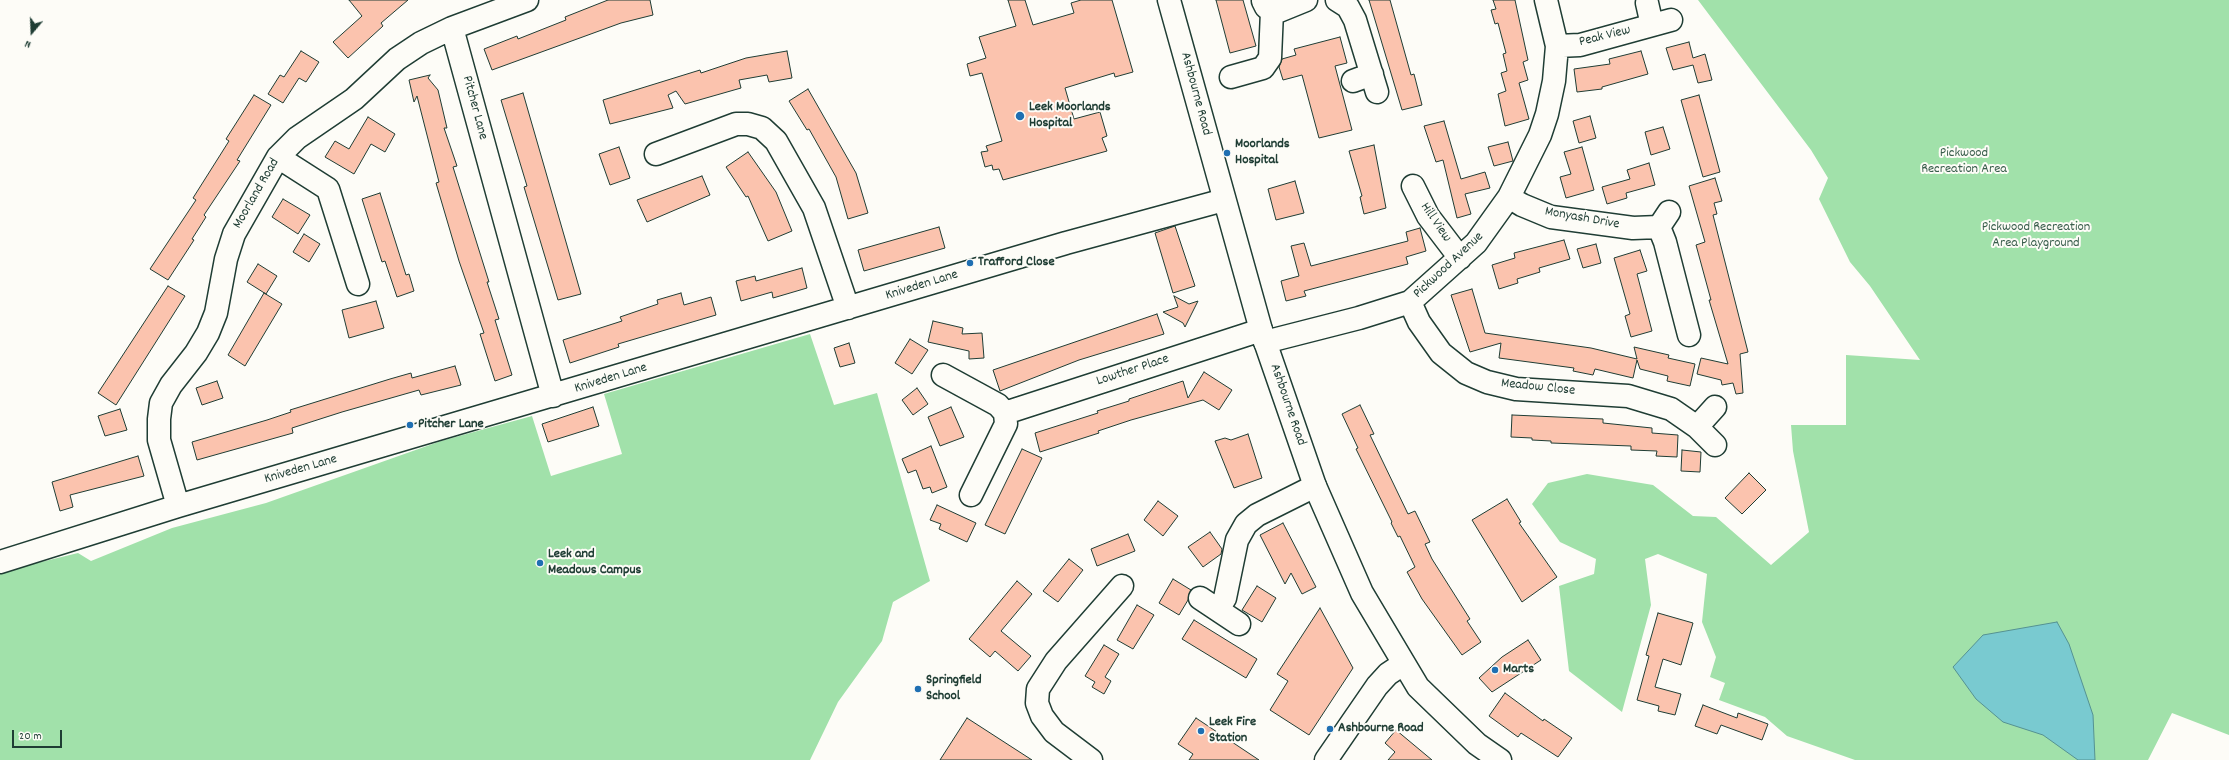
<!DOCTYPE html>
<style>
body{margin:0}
#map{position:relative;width:2229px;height:760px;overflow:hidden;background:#fdfcf7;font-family:Dekko,sans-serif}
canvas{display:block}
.north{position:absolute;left:12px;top:12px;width:40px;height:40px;-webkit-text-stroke:3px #fdfcf7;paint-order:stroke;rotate:199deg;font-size:11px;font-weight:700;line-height:16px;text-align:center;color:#1f3d34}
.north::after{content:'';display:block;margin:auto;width:14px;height:18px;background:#1f3d34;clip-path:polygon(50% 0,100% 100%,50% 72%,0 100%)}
.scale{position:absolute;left:12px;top:730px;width:50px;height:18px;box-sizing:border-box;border:2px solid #1f3d34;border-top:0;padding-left:5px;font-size:12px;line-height:14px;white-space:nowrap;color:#1f3d34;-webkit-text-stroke:3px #fdfcf7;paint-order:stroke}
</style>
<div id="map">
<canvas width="2229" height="760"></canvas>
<div class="north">N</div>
<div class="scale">20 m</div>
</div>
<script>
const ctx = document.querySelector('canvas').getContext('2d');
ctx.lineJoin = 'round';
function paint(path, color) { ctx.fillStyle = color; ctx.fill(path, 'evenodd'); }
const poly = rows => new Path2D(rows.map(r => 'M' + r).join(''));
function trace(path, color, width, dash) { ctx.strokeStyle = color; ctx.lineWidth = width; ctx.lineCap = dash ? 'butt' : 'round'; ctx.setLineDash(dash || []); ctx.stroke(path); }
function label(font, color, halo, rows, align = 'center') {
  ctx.font = font + ' Dekko,sans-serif'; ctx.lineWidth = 4; ctx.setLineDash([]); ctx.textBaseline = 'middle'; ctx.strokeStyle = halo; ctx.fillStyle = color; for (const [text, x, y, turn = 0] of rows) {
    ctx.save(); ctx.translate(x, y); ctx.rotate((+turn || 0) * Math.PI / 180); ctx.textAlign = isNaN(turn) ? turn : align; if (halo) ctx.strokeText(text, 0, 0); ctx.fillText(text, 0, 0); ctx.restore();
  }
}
paint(poly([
 [1698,0,2229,0,2229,735,2172,713,2148,760,1855,760,1787,736,1765,717,1719,700,1725,683,1710,677,1716,657,1702,622,1707,574,1658,554,1645,559,1651,605,1622,712,1569,671,1559,586,1594,574,1596,559,1560,542,1532,504,1548,483,1587,474,1653,485,1693,516,1716,517,1771,565,1809,532,1793,451,1791,425,1846,425,1846,355,1920,360,1870,286,1850,262,1819,199,1828,178,1811,150],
 [810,334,834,405,877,393,930,581,893,602,882,641,838,702,810,760,0,760,0,572,78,553,91,561,172,528,266,503,441,441,532,416,551,476,622,454,604,394]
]), '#a1e1aa');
const water = poly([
 [2057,622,2069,644,2093,715,2095,760,2078,760,2043,735,2003,722,1976,699,1953,667,1983,635,2057,622]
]);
paint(water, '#79cad0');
trace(water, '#559292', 1);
const building = poly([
 [349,0,408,0,381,23,383,26,348,58,333,42,362,16,349,0],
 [608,0,650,0,653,15,621,23,492,70,484,49,517,36,518,39,566,20,565,17,608,0],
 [1008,0,1025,0,1033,25,1074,13,1071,3,1081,0,1112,0,1133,72,1115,77,1114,73,1065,88,1074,119,1100,112,1107,136,1102,138,1107,151,1003,180,999,169,993,170,992,165,985,167,981,152,988,151,986,146,1002,141,982,73,970,76,967,64,986,58,979,37,1016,26,1008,0],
 [1216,0,1243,0,1256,46,1230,53,1216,0],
 [1369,0,1390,0,1411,75,1414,74,1422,105,1402,110,1369,0],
 [1493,0,1515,0,1528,60,1523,62,1528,80,1519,83,1529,119,1505,126,1498,94,1506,91,1501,73,1507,71,1503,54,1506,53,1498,23,1495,24,1491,10,1496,9,1493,0],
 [1340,37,1347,63,1335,66,1352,130,1319,138,1302,75,1283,80,1279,67,1282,59,1296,55,1294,49,1340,37],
 [1689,42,1693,58,1705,54,1712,80,1698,83,1693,65,1673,70,1666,48,1689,42],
 [301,51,319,62,306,82,299,78,283,103,268,94,280,75,284,77,301,51],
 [787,51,792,78,769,82,767,75,739,80,741,88,685,104,676,91,668,95,673,108,610,124,603,100,700,70,701,73,746,58,787,51],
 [1641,51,1648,74,1602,87,1602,89,1577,92,1574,69,1610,64,1609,59,1641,51],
 [430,75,428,78,438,90,447,128,444,128,457,166,453,167,489,282,487,282,499,319,495,320,512,375,495,381,480,334,484,333,459,261,436,183,439,182,417,96,414,102,409,80,430,75],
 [808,89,856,173,868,213,848,219,836,177,809,129,807,130,789,101,808,89],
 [523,93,581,294,558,300,524,187,527,186,501,100,523,93],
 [254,95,271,105,237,160,240,161,204,215,206,217,192,239,194,240,168,280,150,269,196,200,193,198,229,141,226,139,254,95],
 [1699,95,1720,172,1703,177,1681,100,1699,95],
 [1590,116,1596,138,1579,143,1573,121,1590,116],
 [368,117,395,134,385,152,371,144,354,174,325,157,335,141,349,149,368,117],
 [1444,121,1461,179,1485,172,1490,188,1465,194,1471,214,1457,218,1443,160,1436,162,1424,126,1444,121],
 [1663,127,1670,149,1651,155,1645,132,1663,127],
 [1508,142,1513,161,1494,166,1488,147,1508,142],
 [1374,145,1386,208,1364,214,1360,197,1362,196,1349,151,1374,145],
 [619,147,630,178,610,185,599,154,619,147],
 [1582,147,1594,190,1566,198,1560,177,1571,174,1564,152,1582,147],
 [748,152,776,192,792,231,768,241,748,196,746,197,726,167,748,152],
 [1649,163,1655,185,1626,193,1627,198,1607,204,1602,187,1630,179,1627,170,1649,163],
 [702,176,710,195,647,222,637,200,702,176],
 [1715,178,1722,201,1714,203,1717,214,1713,215,1748,352,1740,354,1743,393,1736,394,1733,383,1722,385,1721,380,1697,374,1701,358,1728,364,1709,300,1711,300,1696,245,1705,242,1689,186,1715,178],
 [1295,181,1304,213,1276,220,1268,189,1295,181],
 [380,193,406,275,409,274,414,291,397,297,385,261,382,262,362,199,380,193],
 [283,199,310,215,298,234,272,217,283,199],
 [1175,226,1195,286,1173,293,1155,233,1175,226],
 [939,227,945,248,864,271,858,250,939,227],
 [1420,228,1426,251,1406,257,1408,264,1304,291,1306,296,1286,301,1281,281,1299,276,1291,246,1304,243,1311,266,1408,241,1406,232,1420,228],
 [304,234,320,244,309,262,293,252,304,234],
 [1564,240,1570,259,1539,268,1540,272,1517,279,1518,283,1499,289,1492,265,1515,258,1514,253,1564,240],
 [1596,244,1601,263,1583,268,1577,249,1596,244],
 [1640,250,1647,271,1637,274,1652,331,1631,337,1625,316,1630,314,1614,258,1640,250],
 [258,264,277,276,266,294,247,282,258,264],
 [802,268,807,288,773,298,772,292,741,301,736,281,755,276,756,281,802,268],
 [168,286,185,296,116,405,98,393,168,286],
 [1472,289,1485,333,1591,348,1637,359,1634,347,1669,355,1668,358,1695,364,1690,386,1667,381,1668,376,1640,369,1637,360,1633,378,1595,369,1593,375,1573,371,1574,368,1499,358,1501,343,1470,352,1451,295,1472,289],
 [264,293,282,304,245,366,228,355,264,293],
 [681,293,684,305,711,297,716,315,618,344,619,347,570,363,563,340,622,321,620,317,658,304,657,300,681,293],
 [1174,296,1189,304,1198,301,1185,327,1183,323,1163,312,1178,307,1174,296],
 [376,301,384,328,349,338,342,310,376,301],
 [1157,314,1164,334,1079,360,1000,391,993,370,1157,314],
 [933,321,963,328,962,334,982,333,984,358,969,359,969,351,928,342,933,321],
 [910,339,928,350,912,374,895,363,910,339],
 [849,343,855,363,840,367,834,348,849,343],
 [455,366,461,385,421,395,419,390,342,412,292,428,293,433,197,460,192,442,267,420,291,412,290,410,390,379,411,373,412,378,455,366],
 [1204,372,1232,390,1219,410,1203,400,1131,420,1098,431,1099,433,1040,452,1035,433,1098,413,1097,411,1129,401,1129,399,1183,381,1188,398,1204,372],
 [217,381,223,398,202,405,196,388,217,381],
 [917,388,928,404,913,415,902,400,917,388],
 [1360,405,1374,434,1370,435,1408,514,1415,511,1430,542,1425,544,1432,559,1470,619,1467,621,1481,642,1462,655,1422,599,1407,572,1415,567,1400,536,1398,537,1391,523,1392,522,1356,449,1358,448,1342,414,1360,405],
 [593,407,599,426,548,442,542,424,593,407],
 [951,407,964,437,940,446,928,417,951,407],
 [120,409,127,430,105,436,98,416,120,409],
 [1512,415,1603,419,1603,423,1652,428,1652,433,1678,435,1677,457,1656,456,1657,451,1631,450,1631,446,1551,443,1551,441,1532,440,1532,438,1511,437,1512,415],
 [1248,434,1262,478,1234,488,1215,441,1225,438,1231,440,1248,434],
 [931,446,947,487,932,493,930,487,923,489,916,470,908,473,902,459,931,446],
 [1022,449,1042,458,1005,534,985,525,1022,449],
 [1682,450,1701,452,1700,472,1681,471,1682,450],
 [138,456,144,476,70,495,73,507,60,511,52,482,138,456],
 [1749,473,1766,490,1742,514,1725,498,1749,473],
 [1507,499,1521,522,1519,523,1557,577,1522,602,1472,520,1507,499],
 [1158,501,1178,516,1163,536,1144,520,1158,501],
 [937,505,976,523,967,542,939,529,941,524,930,520,937,505],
 [1283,523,1316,587,1302,594,1291,573,1285,584,1260,535,1283,523],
 [1210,532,1222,549,1221,554,1203,567,1188,547,1210,532],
 [1128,534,1135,551,1097,566,1091,549,1128,534],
 [1069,559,1083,570,1058,602,1043,591,1069,559],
 [1173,579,1191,590,1188,600,1179,615,1159,603,1173,579],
 [1017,581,1032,594,1001,631,1031,656,1018,671,995,651,990,657,969,639,1017,581],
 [1257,586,1276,598,1262,622,1242,610,1257,586],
 [1137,605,1154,615,1133,649,1117,640,1137,605],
 [1320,608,1353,668,1309,735,1270,710,1288,681,1277,674,1320,608],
 [1658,613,1693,623,1681,665,1663,659,1655,687,1681,694,1675,715,1658,711,1659,706,1637,700,1649,656,1646,655,1658,613],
 [1194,620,1257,659,1246,678,1182,639,1194,620],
 [1528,640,1541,660,1492,692,1479,678,1502,657,1528,640],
 [1104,645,1119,654,1105,677,1111,681,1104,694,1092,687,1095,682,1085,676,1104,645],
 [1505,693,1543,721,1544,719,1572,738,1558,757,1521,733,1518,737,1489,716,1505,693],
 [1703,705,1737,718,1738,713,1768,724,1762,740,1721,725,1717,734,1695,726,1703,705],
 [967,718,1032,760,940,760,967,718],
 [1196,718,1259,760,1189,760,1193,754,1178,744,1196,718],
 [1396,730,1432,760,1388,760,1395,752,1385,743,1396,730]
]);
paint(building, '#fbc3ae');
trace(building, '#1f3d34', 1);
const minor = poly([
 [1337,0,1348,7,1355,20,1377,92],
 [1263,1,1266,7,1272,11,1279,11,1306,0],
 [1647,3,1652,25],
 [452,28,553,396],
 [1557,46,1580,45,1671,20],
 [1231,77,1263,68,1270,58,1272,11],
 [1353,81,1372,74],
 [656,154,736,124,748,124,762,128,776,141,814,208,848,308],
 [278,157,328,189,358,284],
 [1413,186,1428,216,1460,258],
 [1509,197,1522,205,1551,217,1633,228,1659,227],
 [1669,212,1659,227,1665,242,1689,335],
 [1410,302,1419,322,1441,353,1466,373,1487,382,1516,389,1628,396,1671,409,1697,427,1715,445],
 [1265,342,1359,318,1410,302,1476,243,1509,197,1540,135,1547,114,1554,81,1557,46,1546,0],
 [943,375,998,405,1005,413,1006,424,971,495],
 [1005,413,1261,330],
 [1697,427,1715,407],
 [178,506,159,440,159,419,161,403,171,385,196,353,208,333,216,313,226,259,234,234,278,157,297,138,354,99,397,59,421,43,452,28,527,0],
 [0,562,178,506,1066,243,1224,200],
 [1200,598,1239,624],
 [1218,609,1225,598,1237,540,1246,524,1257,515,1315,486],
 [1091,760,1054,732,1042,716,1037,703,1038,689,1056,661,1122,586]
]);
const highway = poly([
 [1169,0,1261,330,1315,486,1362,593,1418,687,1477,744,1500,760],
 [1326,760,1377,686,1388,674,1403,664]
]);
trace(minor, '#1f3d34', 25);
trace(highway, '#1f3d34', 25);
trace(minor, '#fdfcf7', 22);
trace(highway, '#fdfcf7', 22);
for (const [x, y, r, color] of [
 [1020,116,5,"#1f6fb2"],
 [1227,153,4,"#1f6fb2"],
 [970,263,4,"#1f6fb2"],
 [410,425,4,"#1f6fb2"],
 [540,563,4,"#1f6fb2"],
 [1495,670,4,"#1f6fb2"],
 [918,689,4,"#1f6fb2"],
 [1330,729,4,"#1f6fb2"],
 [1201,731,4,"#1f6fb2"]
]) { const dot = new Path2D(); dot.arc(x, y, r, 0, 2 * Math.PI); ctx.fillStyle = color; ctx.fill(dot); trace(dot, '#fdfcf7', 1.5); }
label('14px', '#1f3d34', '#fdfcf7', [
 ["Peak View",1605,37,-14],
 ["Ashbourne Road",1195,94,75],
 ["Pitcher Lane",474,108,75],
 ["Moorland Road",257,194,-60],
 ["Monyash Drive",1582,219,10],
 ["Hill View",1435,223,56],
 ["Pickwood Avenue",1449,266,-43],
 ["Kniveden Lane",922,286,-17],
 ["Lowther Place",1133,371,-18],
 ["Kniveden Lane",611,379,-17],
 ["Meadow Close",1538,388,6],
 ["Ashbourne Road",1287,405,71],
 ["Kniveden Lane",301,470,-16]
]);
label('bold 14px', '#1f3d34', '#fdfcf7', [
 ["Leek Moorlands",1029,108],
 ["Hospital",1029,124],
 ["Moorlands",1235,145],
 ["Hospital",1235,161],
 ["Trafford Close",978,263],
 ["Pitcher Lane",418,425],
 ["Leek and",548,555],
 ["Meadows Campus",548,571],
 ["Marts",1503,670],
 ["Springfield",926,681],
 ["School",926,697],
 ["Leek Fire",1209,723],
 ["Station",1209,739],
 ["Ashbourne Road",1338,729]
], 'left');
label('14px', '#395e4c', '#fdfcf7', [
 ["Pickwood",1964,154],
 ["Recreation Area",1964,170],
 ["Pickwood Recreation",2036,228],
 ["Area Playground",2036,244]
]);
</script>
